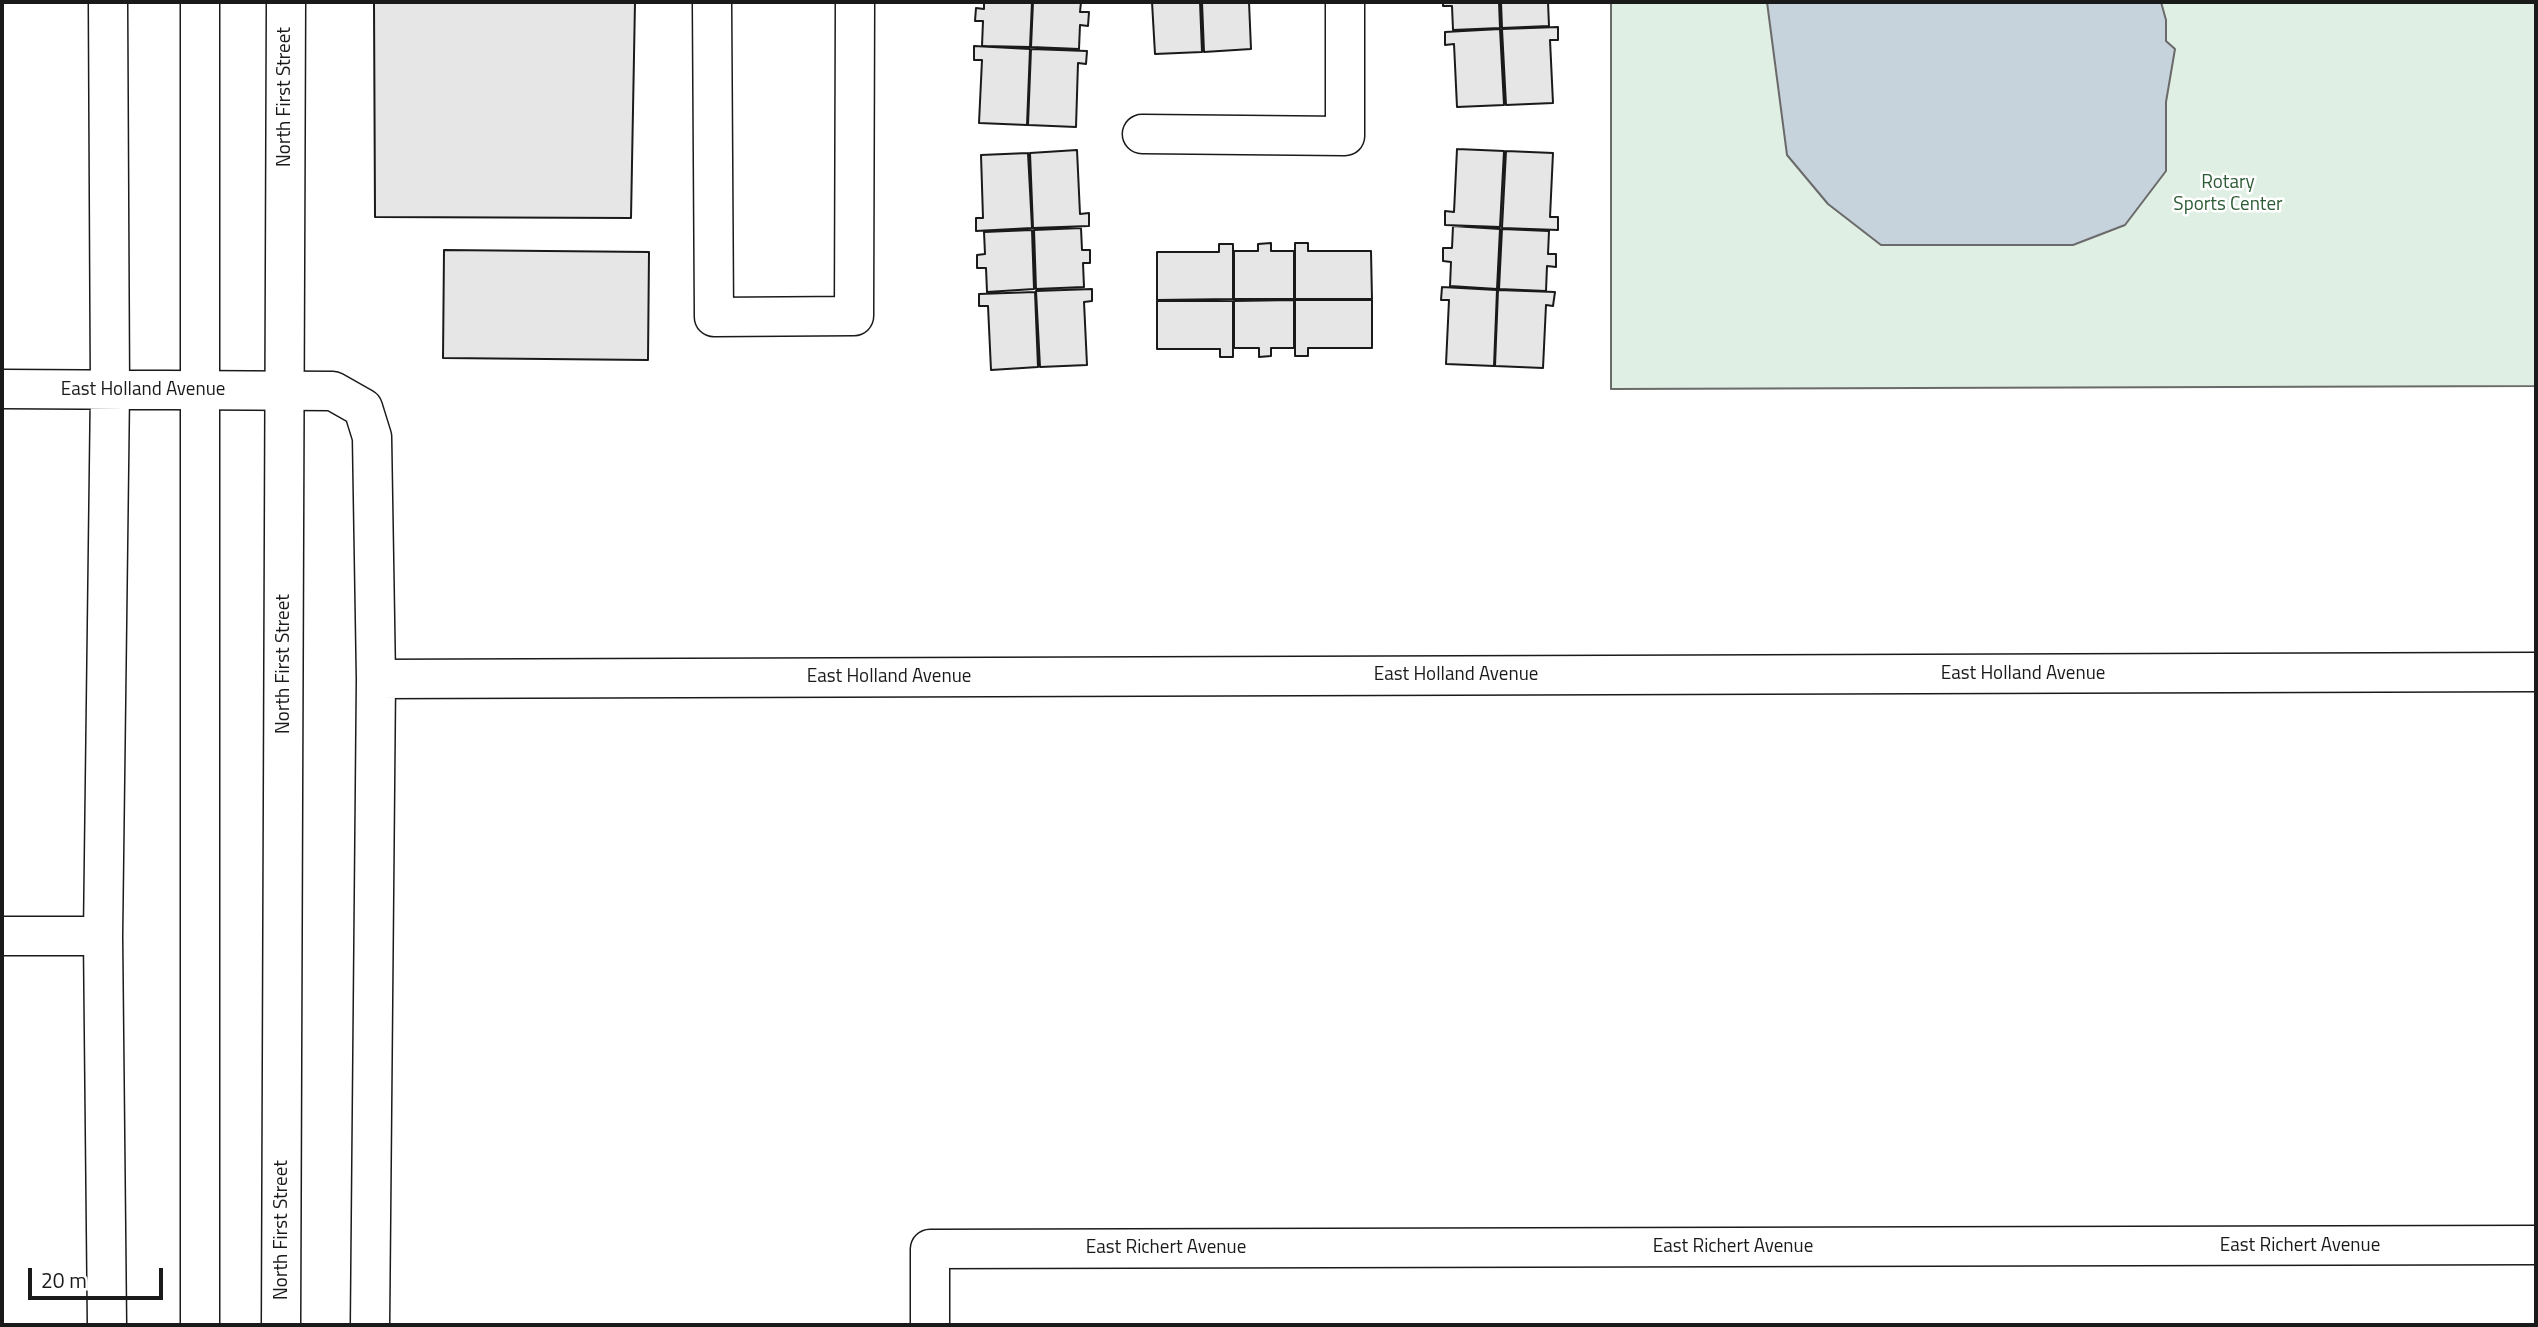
<!DOCTYPE html>
<style>
body{margin:0}
#map{position:relative;width:2538px;height:1327px;overflow:hidden;background:#fff;font-family:"Titillium Web",sans-serif}
canvas{display:block}
.frame{position:absolute;inset:0;border:4px solid #1a1a1a;pointer-events:none}
.scale{position:absolute;left:28px;top:1268px;width:135px;height:32px;box-sizing:border-box;border:4px solid #1a1a1a;border-top:0;padding-left:9px;font-size:21px;line-height:24px;white-space:nowrap;color:#1a1a1a;-webkit-text-stroke:5px #fff;paint-order:stroke}
</style>
<div id="map">
<canvas width="2538" height="1327"></canvas>
<div class="frame"></div>
<div class="scale">20 m</div>
</div>
<script>
const ctx = document.querySelector('canvas').getContext('2d');
ctx.lineJoin = 'round';
function paint(path, color) { ctx.fillStyle = color; ctx.fill(path, 'evenodd'); }
const poly = rows => new Path2D(rows.map(r => 'M' + r).join(''));
function trace(path, color, width, dash) { ctx.strokeStyle = color; ctx.lineWidth = width; ctx.lineCap = dash ? 'butt' : 'round'; ctx.setLineDash(dash || []); ctx.stroke(path); }
function label(font, color, halo, rows, align = 'center') {
  ctx.font = font + ' "Titillium Web",sans-serif'; ctx.lineWidth = 5; ctx.setLineDash([]); ctx.textBaseline = 'middle'; ctx.strokeStyle = halo; ctx.fillStyle = color; for (const [text, x, y, turn = 0] of rows) {
    ctx.save(); ctx.translate(x, y); ctx.rotate((+turn || 0) * Math.PI / 180); ctx.textAlign = isNaN(turn) ? turn : align; if (halo) ctx.strokeText(text, 0, 0); ctx.fillText(text, 0, 0); ctx.restore();
  }
}
const green = poly([
 [1611,2,2536,2,2536,386,1611,389,1611,2]
]);
paint(green, '#e0efe3');
trace(green, '#6a6a6a', 2);
const water = poly([
 [1767,2,2161,2,2166,20,2166,41,2175,49,2166,102,2166,171,2125,225,2073,245,1881,245,1828,204,1787,155,1767,2]
]);
paint(water, '#c6d2dc');
trace(water, '#6a6a6a', 2);
const building = poly([
 [374,2,635,2,631,218,375,217,374,2],
 [984,2,1032,2,1030,47,982,46,983,21,975,21,976,8,984,9,984,2],
 [1033,2,1081,2,1080,12,1089,12,1088,26,1080,25,1079,49,1031,47,1033,2],
 [1152,2,1200,2,1202,52,1155,54,1152,2],
 [1202,2,1249,2,1251,49,1204,52,1202,2],
 [1443,2,1499,2,1500,28,1453,30,1452,6,1443,6,1443,2],
 [1501,2,1548,2,1549,26,1502,28,1501,2],
 [1558,27,1558,40,1550,40,1553,103,1506,105,1502,29,1558,27],
 [1500,29,1504,105,1457,107,1454,44,1445,45,1445,32,1500,29],
 [974,46,1030,49,1027,125,979,123,982,60,974,60,974,46],
 [1031,49,1087,51,1086,64,1078,63,1076,127,1028,125,1031,49],
 [1457,149,1504,151,1500,227,1445,225,1445,211,1454,212,1457,149],
 [1077,150,1080,214,1089,213,1089,226,1033,228,1030,153,1077,150],
 [1506,151,1553,153,1550,217,1558,217,1558,230,1502,228,1506,151],
 [1028,153,1032,228,976,231,976,218,983,218,981,155,1028,153],
 [1453,226,1500,229,1497,289,1450,286,1451,262,1443,261,1443,248,1452,248,1453,226],
 [1081,228,1082,250,1090,250,1090,263,1083,263,1084,287,1036,289,1034,230,1081,228],
 [1502,229,1549,231,1548,254,1556,254,1556,267,1547,266,1546,291,1499,289,1502,229],
 [1032,230,1034,289,987,292,986,268,977,268,977,255,985,254,984,232,1032,230],
 [1271,243,1271,251,1294,251,1294,299,1234,299,1234,251,1258,251,1258,244,1271,243],
 [1295,243,1308,243,1308,251,1371,251,1372,299,1295,299,1295,243],
 [1219,244,1233,244,1233,299,1157,300,1157,252,1219,252,1219,244],
 [444,250,649,252,648,360,443,358,444,250],
 [1442,287,1497,290,1494,366,1446,364,1449,300,1441,300,1442,287],
 [1092,289,1092,301,1084,302,1087,365,1040,367,1036,291,1092,289],
 [1498,290,1555,292,1553,306,1546,305,1543,368,1495,366,1498,290],
 [1035,292,1038,367,991,370,988,306,979,306,979,294,1035,292],
 [1294,300,1294,348,1271,348,1271,356,1259,357,1259,348,1234,348,1234,301,1294,300],
 [1295,300,1372,300,1372,348,1308,348,1308,356,1295,356,1295,300],
 [1157,301,1233,301,1233,357,1220,357,1220,349,1157,349,1157,301]
]);
paint(building, '#e6e6e6');
trace(building, '#1a1a1a', 2);
const minor = poly([
 [712,2,714,317,854,316,855,2],
 [1142,134,1345,136,1345,2],
 [2,389,333,391,363,408,372,437,376,679,370,1325],
 [376,679,2536,672],
 [2,936,103,936],
 [107,1325,103,936,110,390,108,2],
 [930,1325,930,1249,2536,1245]
]);
const major = poly([
 [200,2,200,1325],
 [281,1325,286,2]
]);
trace(minor, '#1a1a1a', 41);
trace(major, '#1a1a1a', 41);
trace(minor, '#fff', 38);
trace(major, '#fff', 38);
label('19px', '#1a1a1a', '#fff', [
 ["North First Street",285,97,-90],
 ["East Holland Avenue",143,390],
 ["North First Street",284,664,-90],
 ["East Holland Avenue",2023,674],
 ["East Holland Avenue",1456,675],
 ["East Holland Avenue",889,677],
 ["North First Street",282,1230,-90],
 ["East Richert Avenue",2300,1246],
 ["East Richert Avenue",1733,1247],
 ["East Richert Avenue",1166,1248]
]);
label('19px', '#2b5a34', '#fff', [
 ["Rotary",2228,183],
 ["Sports Center",2228,205]
]);
</script>
